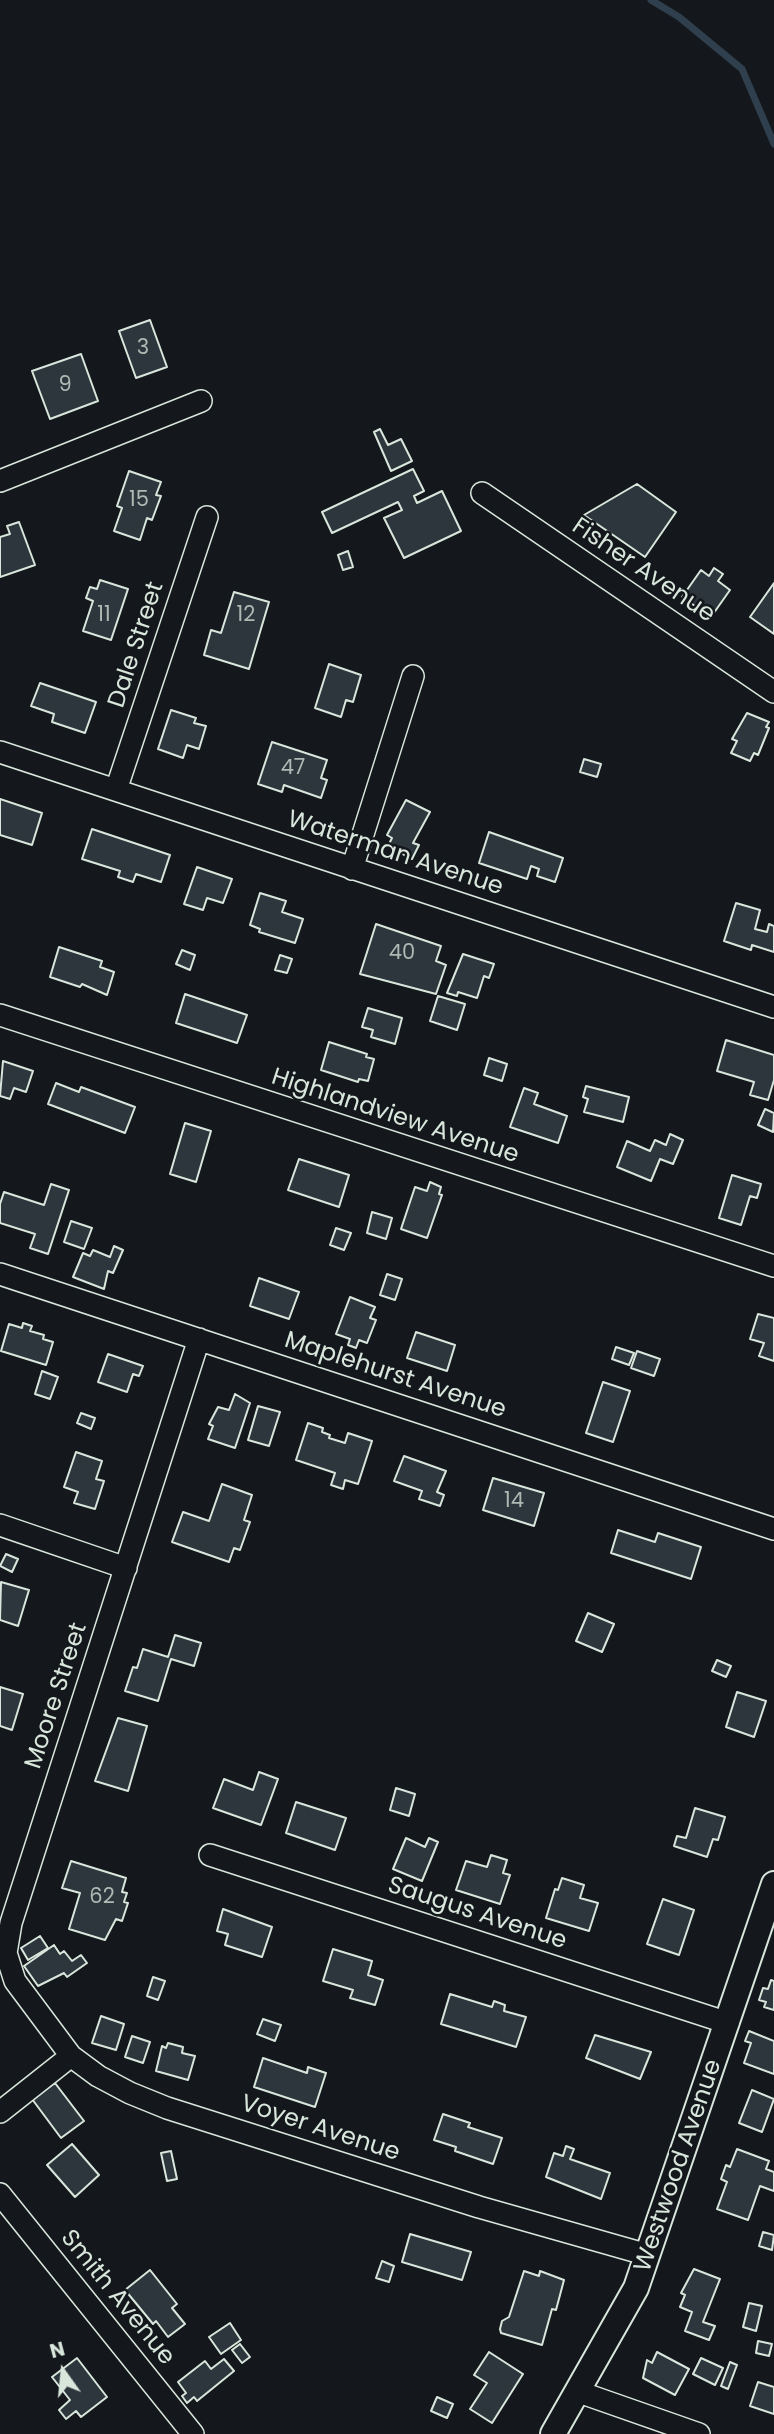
<!DOCTYPE html>
<style>
body{margin:0}
#map{position:relative;width:774px;height:2434px;overflow:hidden;background:#14181c;font-family:Poppins,sans-serif}
canvas{display:block}
.north{position:absolute;left:28px;top:2336px;width:70px;height:70px;-webkit-text-stroke:5px #14181c;paint-order:stroke;rotate:345deg;font-size:19px;font-weight:700;line-height:28px;text-align:center;color:#d8e6dc}
.north::after{content:'';display:block;margin:auto;width:24px;height:32px;background:#d8e6dc;clip-path:polygon(50% 0,100% 100%,50% 72%,0 100%)}
</style>
<div id="map">
<canvas width="774" height="2434"></canvas>
<div class="north">N</div>
</div>
<script>
const ctx = document.querySelector('canvas').getContext('2d');
ctx.lineJoin = 'round';
const poly = rows => new Path2D(rows.map(r => 'M' + r).join(''));
function trace(path, color, width, dash) { ctx.strokeStyle = color; ctx.lineWidth = width; ctx.lineCap = dash ? 'butt' : 'round'; ctx.setLineDash(dash || []); ctx.stroke(path); }
function paint(path, color) { ctx.fillStyle = color; ctx.fill(path, 'evenodd'); }
function label(font, color, halo, rows, align = 'center') {
  ctx.font = font + ' Poppins,sans-serif'; ctx.lineWidth = 5; ctx.setLineDash([]); ctx.textBaseline = 'middle'; ctx.strokeStyle = halo; ctx.fillStyle = color; for (const [text, x, y, turn = 0] of rows) {
    ctx.save(); ctx.translate(x, y); ctx.rotate((+turn || 0) * Math.PI / 180); ctx.textAlign = isNaN(turn) ? turn : align; if (halo) ctx.strokeText(text, 0, 0); ctx.fillText(text, 0, 0); ctx.restore();
  }
}
trace(poly([
 [651,0,679,17,742,69,774,144]
]), '#2f3f4d', 7);
const building = poly([
 [150,320,167,367,136,378,119,331,150,320],
 [81,354,98,401,50,419,32,371,81,354],
 [380,429,388,445,401,439,412,461,391,471,374,432,380,429],
 [413,469,424,491,414,496,417,503,442,491,461,531,404,558,384,518,402,510,398,502,332,533,322,512,413,469],
 [129,471,161,482,156,495,161,496,152,520,147,518,140,540,114,531,122,508,117,506,129,471],
 [637,484,676,512,645,557,584,515,637,484],
 [19,522,35,565,0,577,0,537,10,534,7,526,19,522],
 [348,551,353,567,343,570,338,555,348,551],
 [714,568,723,574,718,581,730,590,711,617,682,597,701,570,709,576,714,568],
 [100,580,128,589,111,640,83,631,93,601,86,598,90,587,97,589,100,580],
 [774,583,774,634,750,617,774,583],
 [234,592,269,602,249,669,204,655,211,630,221,633,234,592],
 [329,664,361,675,353,702,346,700,341,717,315,708,329,664],
 [40,683,96,702,85,733,52,722,54,714,31,706,40,683],
 [171,710,196,718,194,723,206,726,199,749,187,745,183,758,158,749,171,710],
 [747,713,769,722,766,727,769,728,758,755,754,753,750,761,731,753,737,741,732,739,747,713],
 [272,742,327,760,321,778,327,780,321,798,284,785,282,792,258,784,272,742],
 [584,759,601,764,597,777,580,772,584,759],
 [0,799,42,813,32,845,0,835,0,799],
 [406,800,430,812,413,843,419,845,412,859,388,846,392,838,387,835,406,800],
 [92,829,170,855,161,882,136,874,133,882,118,877,120,871,82,859,92,829],
 [489,832,563,858,555,882,537,876,539,869,531,866,527,879,479,863,489,832],
 [197,867,232,879,223,903,207,898,203,910,184,904,197,867],
 [260,893,286,901,282,912,303,919,295,943,259,932,260,929,250,925,260,893],
 [736,903,760,910,755,929,767,932,769,924,774,926,774,952,752,945,751,950,724,941,736,903],
 [376,924,441,946,436,961,446,965,436,994,360,974,376,924],
 [59,947,102,961,100,967,114,972,107,995,82,984,80,987,50,977,59,947],
 [182,950,195,955,190,970,176,964,182,950],
 [463,954,494,964,489,978,484,976,477,998,458,992,457,996,447,993,463,954],
 [280,955,292,959,287,973,275,970,280,955],
 [185,994,247,1015,237,1043,176,1023,185,994],
 [438,996,465,1004,457,1030,430,1021,438,996],
 [368,1008,402,1018,395,1044,371,1037,373,1030,362,1027,368,1008],
 [726,1040,774,1055,774,1080,768,1100,750,1095,754,1082,717,1071,726,1040],
 [329,1042,367,1054,366,1057,374,1059,368,1081,359,1079,358,1082,321,1070,329,1042],
 [489,1058,507,1064,502,1081,484,1075,489,1058],
 [3,1061,33,1071,26,1092,14,1088,10,1099,0,1096,3,1061],
 [56,1083,79,1092,81,1087,135,1107,125,1133,48,1104,56,1083],
 [586,1086,629,1097,623,1122,584,1112,588,1099,583,1097,586,1086],
 [524,1088,538,1093,534,1104,567,1116,558,1143,510,1127,524,1088],
 [765,1109,774,1113,773,1132,758,1125,765,1109],
 [185,1123,211,1131,196,1182,170,1174,185,1123],
 [670,1134,683,1140,673,1164,660,1159,651,1181,617,1167,627,1141,650,1151,655,1140,666,1145,670,1134],
 [299,1159,349,1175,339,1207,288,1190,299,1159],
 [732,1175,761,1184,757,1198,750,1196,741,1225,719,1218,732,1175],
 [430,1182,441,1187,439,1194,442,1195,427,1238,401,1229,415,1187,427,1191,430,1182],
 [51,1184,69,1190,48,1254,30,1248,35,1234,0,1223,0,1204,4,1192,44,1205,51,1184],
 [372,1212,392,1218,386,1239,367,1233,372,1212],
 [71,1221,92,1228,84,1249,64,1242,71,1221],
 [336,1228,351,1233,344,1250,330,1245,336,1228],
 [114,1246,123,1250,113,1273,108,1271,104,1289,73,1277,83,1253,90,1256,93,1250,110,1257,114,1246],
 [387,1274,402,1279,395,1300,380,1295,387,1274],
 [259,1278,299,1292,289,1319,250,1306,259,1278],
 [350,1297,375,1307,370,1318,376,1320,367,1343,359,1340,356,1348,348,1345,350,1339,336,1334,350,1297],
 [758,1314,774,1318,774,1361,759,1356,764,1343,750,1339,758,1314],
 [23,1323,32,1326,30,1331,44,1335,43,1339,53,1342,46,1365,1,1351,9,1324,22,1328,23,1323],
 [416,1332,455,1345,447,1371,407,1358,416,1332],
 [616,1347,634,1353,629,1365,612,1359,616,1347],
 [637,1351,660,1359,654,1376,631,1368,637,1351],
 [108,1354,143,1366,139,1376,133,1374,127,1392,98,1382,108,1354],
 [42,1371,58,1377,50,1399,35,1394,42,1371],
 [603,1382,630,1391,613,1442,586,1433,603,1382],
 [235,1394,250,1403,235,1448,208,1439,213,1426,209,1424,218,1407,229,1410,235,1394],
 [258,1406,280,1412,269,1446,248,1440,258,1406],
 [81,1413,95,1418,91,1429,77,1423,81,1413],
 [308,1423,323,1428,322,1432,330,1435,329,1438,345,1443,348,1433,372,1441,358,1484,345,1480,343,1489,331,1485,335,1473,296,1460,308,1423],
 [76,1452,102,1461,96,1479,104,1481,95,1509,74,1503,78,1492,64,1487,76,1452],
 [404,1456,446,1471,437,1492,444,1495,440,1506,419,1499,422,1491,394,1481,404,1456],
 [493,1478,544,1493,534,1526,483,1510,493,1478],
 [222,1484,252,1495,244,1520,250,1522,240,1550,234,1548,229,1562,172,1542,183,1512,209,1521,222,1484],
 [618,1530,655,1542,658,1533,701,1547,691,1579,611,1553,618,1530],
 [6,1554,18,1559,12,1572,0,1566,6,1554],
 [1,1582,29,1590,18,1626,0,1620,1,1582],
 [588,1613,614,1624,602,1652,576,1641,588,1613],
 [175,1635,201,1643,194,1666,171,1659,158,1701,125,1691,133,1667,137,1668,143,1649,168,1657,175,1635],
 [717,1660,731,1666,726,1677,712,1671,717,1660],
 [0,1687,23,1694,12,1730,0,1726,0,1687],
 [737,1692,766,1701,754,1737,726,1727,737,1692],
 [118,1718,147,1726,128,1791,95,1781,118,1718],
 [259,1772,278,1779,261,1825,213,1808,224,1779,253,1790,259,1772],
 [396,1788,415,1794,409,1816,390,1810,396,1788],
 [296,1802,346,1818,335,1850,286,1833,296,1802],
 [695,1808,725,1817,718,1840,713,1839,707,1857,674,1846,677,1836,686,1838,695,1808],
 [406,1838,425,1847,429,1838,438,1842,422,1881,393,1869,406,1838],
 [491,1855,507,1860,503,1873,510,1875,500,1904,456,1890,466,1861,487,1867,491,1855],
 [71,1861,126,1878,122,1892,127,1893,124,1902,128,1903,122,1921,116,1919,105,1940,69,1929,80,1893,62,1888,71,1861],
 [562,1878,584,1885,580,1898,598,1903,589,1931,546,1918,555,1889,558,1890,562,1878],
 [663,1899,694,1910,679,1955,647,1944,663,1899],
 [223,1909,272,1927,262,1957,225,1945,228,1934,217,1931,223,1909],
 [40,1936,48,1948,28,1960,21,1948,40,1936],
 [54,1945,60,1954,64,1951,72,1961,81,1955,87,1963,67,1977,64,1973,38,1986,24,1966,54,1945],
 [333,1949,372,1961,368,1975,383,1980,375,2005,350,1998,353,1990,323,1981,333,1949],
 [153,1977,165,1981,158,2000,147,1996,153,1977],
 [771,1980,774,1981,774,2010,764,2007,766,2002,759,2000,763,1988,768,1989,771,1980],
 [450,1994,492,2007,494,2001,505,2005,504,2011,526,2017,516,2047,441,2024,450,1994],
 [101,2016,124,2024,116,2050,92,2043,101,2016],
 [263,2019,281,2025,275,2041,257,2034,263,2019],
 [749,2031,774,2041,774,2074,744,2063,751,2043,745,2041,749,2031],
 [595,2035,651,2052,640,2079,586,2058,595,2035],
 [132,2036,150,2042,143,2063,125,2057,132,2036],
 [168,2043,183,2047,182,2053,195,2056,188,2080,156,2071,162,2046,166,2048,168,2043],
 [263,2058,307,2073,308,2067,326,2073,315,2107,254,2087,263,2058],
 [55,2083,84,2121,61,2138,32,2099,55,2083],
 [752,2090,774,2099,762,2132,739,2123,752,2090],
 [443,2114,470,2123,468,2127,502,2138,493,2164,455,2151,456,2147,434,2140,443,2114],
 [72,2144,99,2175,75,2197,47,2165,72,2144],
 [566,2146,574,2149,570,2159,610,2173,601,2199,546,2177,554,2153,563,2156,566,2146],
 [737,2149,769,2161,766,2169,774,2172,774,2191,760,2186,748,2220,717,2209,727,2182,721,2179,726,2165,730,2167,737,2149],
 [171,2151,177,2179,167,2181,161,2153,171,2151],
 [763,2232,774,2235,772,2250,759,2246,763,2232],
 [410,2234,471,2252,462,2280,402,2262,410,2234],
 [382,2261,394,2266,389,2282,376,2278,382,2261],
 [694,2269,720,2279,703,2322,715,2326,709,2340,685,2331,692,2312,680,2307,685,2295,681,2293,694,2269],
 [150,2270,177,2304,172,2308,185,2324,168,2337,156,2321,153,2324,125,2290,150,2270],
 [524,2271,539,2276,540,2271,564,2280,556,2310,552,2309,542,2345,501,2333,500,2329,502,2321,509,2317,524,2271],
 [749,2303,762,2306,756,2331,743,2327,749,2303],
 [230,2323,241,2340,221,2354,209,2337,230,2323],
 [758,2341,772,2344,769,2356,756,2353,758,2341],
 [240,2344,250,2357,242,2363,232,2350,240,2344],
 [489,2352,523,2374,492,2423,470,2409,487,2383,474,2375,489,2352],
 [657,2352,689,2369,675,2395,643,2378,647,2360,652,2363,657,2352],
 [77,2358,107,2397,81,2417,76,2411,66,2419,59,2410,70,2400,52,2377,77,2358],
 [701,2358,723,2368,715,2385,693,2374,701,2358],
 [224,2359,234,2371,197,2401,194,2397,187,2403,182,2396,186,2393,178,2382,205,2361,211,2369,224,2359],
 [730,2362,737,2365,728,2389,721,2386,730,2362],
 [758,2382,774,2387,774,2414,750,2406,758,2382],
 [437,2397,453,2404,447,2418,431,2411,437,2397]
]);
paint(building, '#2c363c');
trace(building, '#d8e6dc', 2);
const minor = poly([
 [0,481,201,401],
 [482,493,774,692],
 [0,752,774,1007],
 [116,790,207,517],
 [352,869,413,676],
 [0,1015,774,1266],
 [0,1274,774,1529],
 [199,1339,11,1923,6,1953,15,1981,71,2056,98,2076,130,2093,167,2108,479,2207,648,2255],
 [0,1525,126,1568],
 [210,1855,728,2023],
 [0,2112,71,2056],
 [0,2194,193,2434],
 [579,2392,699,2434]
]);
const tertiary = poly([
 [553,2434,636,2288,774,1884]
]);
trace(minor, '#d8e6dc', 24);
trace(tertiary, '#d8e6dc', 28);
trace(minor, '#14181c', 21);
trace(tertiary, '#14181c', 24);
label('21px', '#adbab4', null, [
 ["3",143,349],
 ["9",65,386],
 ["15",139,501],
 ["11",104,616],
 ["12",246,616],
 ["47",293,769],
 ["40",402,954],
 ["14",514,1502],
 ["62",102,1898]
]);
label('24px', '#d8e6dc', '#14181c', [
 ["Fisher Avenue",643,571,34],
 ["Dale Street",137,645,-72],
 ["Waterman Avenue",395,854,18],
 ["Highlandview Avenue",395,1117,18],
 ["Maplehurst Avenue",395,1376,18],
 ["Moore Street",57,1696,-72],
 ["Saugus Avenue",477,1914,18],
 ["Voyer Avenue",320,2129,18],
 ["Westwood Avenue",679,2166,-71],
 ["Smith Avenue",117,2298,51]
]);
</script>
